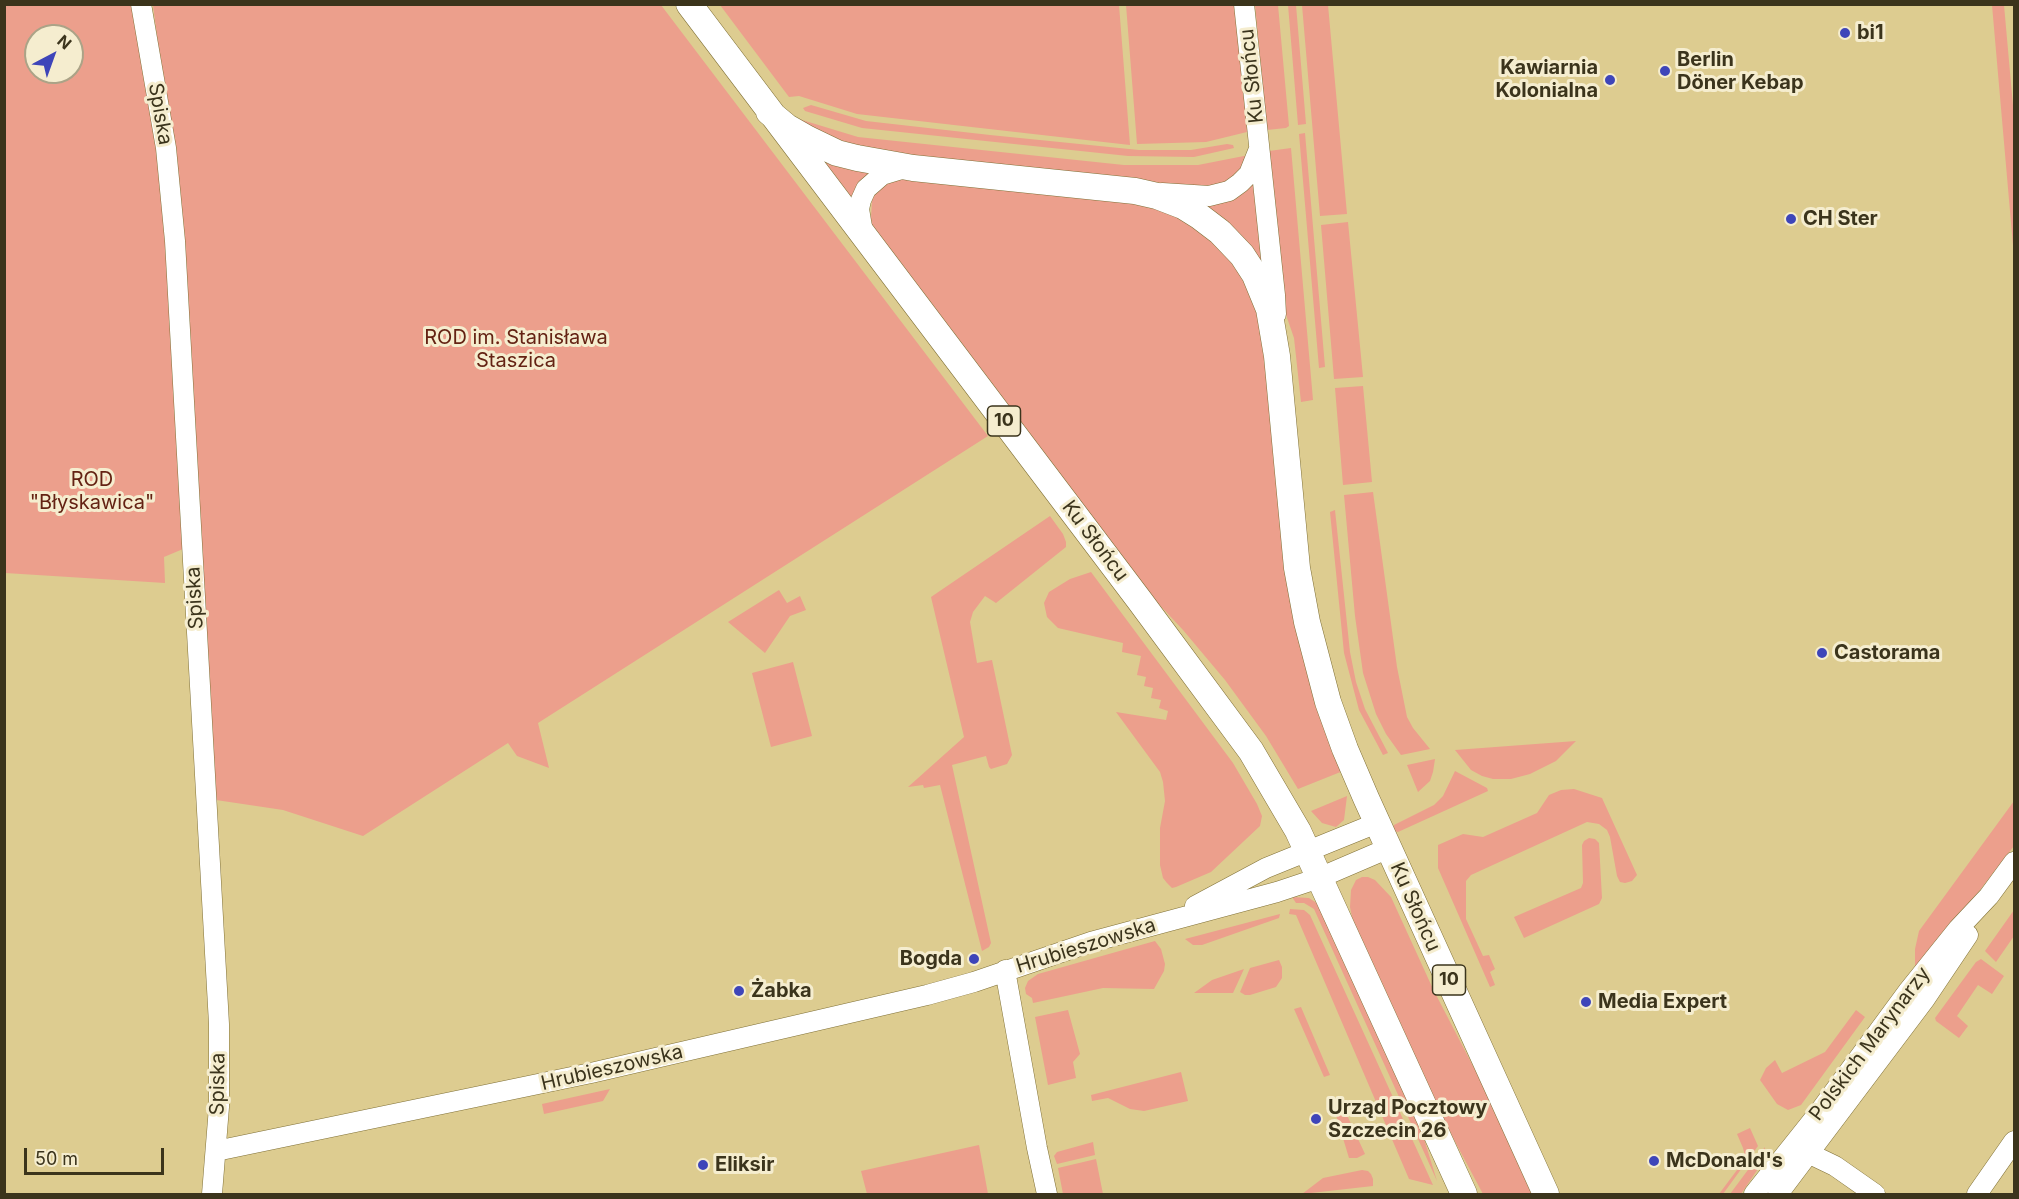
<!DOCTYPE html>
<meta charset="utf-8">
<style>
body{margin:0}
#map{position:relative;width:2019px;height:1199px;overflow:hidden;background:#ddcc90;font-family:Inter,sans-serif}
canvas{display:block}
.frame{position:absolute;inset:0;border:6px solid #3b341c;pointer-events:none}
.north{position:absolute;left:24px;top:24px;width:60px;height:60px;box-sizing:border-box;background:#f5edcf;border:2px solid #aba387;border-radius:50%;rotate:41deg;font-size:16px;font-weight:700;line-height:24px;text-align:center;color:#3b341c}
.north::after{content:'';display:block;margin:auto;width:21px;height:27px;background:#3e45b9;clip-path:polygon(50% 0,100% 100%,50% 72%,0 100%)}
.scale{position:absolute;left:24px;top:1148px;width:140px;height:27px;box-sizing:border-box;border:3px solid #3b341c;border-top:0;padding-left:8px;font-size:18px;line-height:21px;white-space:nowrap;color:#3b341c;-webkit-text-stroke:4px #f5edcf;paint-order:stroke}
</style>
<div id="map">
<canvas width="2019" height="1199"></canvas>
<div class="frame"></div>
<div class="north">N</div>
<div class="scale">50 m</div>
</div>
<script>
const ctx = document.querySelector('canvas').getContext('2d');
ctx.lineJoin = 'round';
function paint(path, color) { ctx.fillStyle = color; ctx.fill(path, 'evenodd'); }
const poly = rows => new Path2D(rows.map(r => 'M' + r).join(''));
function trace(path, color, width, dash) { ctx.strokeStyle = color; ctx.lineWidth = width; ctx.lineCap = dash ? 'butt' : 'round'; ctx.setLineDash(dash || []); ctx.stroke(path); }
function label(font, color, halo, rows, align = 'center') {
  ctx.font = font + ' Inter,sans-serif'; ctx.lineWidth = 6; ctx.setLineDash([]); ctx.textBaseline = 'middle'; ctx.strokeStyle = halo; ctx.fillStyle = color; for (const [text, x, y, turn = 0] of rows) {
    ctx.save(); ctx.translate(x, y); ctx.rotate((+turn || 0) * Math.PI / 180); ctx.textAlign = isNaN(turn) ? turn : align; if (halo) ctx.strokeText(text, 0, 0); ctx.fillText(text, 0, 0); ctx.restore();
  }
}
paint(poly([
 [4,5,134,5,163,181,183,549,164,557,165,583,5,573],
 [36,36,72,36,72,72,36,72],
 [153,5,661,5,988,436,538,723,549,768,517,756,508,743,363,836,283,810,216,800,184,247],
 [720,5,1119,5,1130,145,857,114,799,96,789,97],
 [1126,5,1237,5,1247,132,1206,142,1137,144],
 [1255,5,1278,5,1289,126,1286,128,1267,130],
 [1288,5,1296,5,1306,124,1298,125],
 [1302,5,1328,5,1347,214,1320,216],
 [1992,5,2004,5,2014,117,2014,257],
 [811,105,866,121,990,135,1139,150,1191,150,1227,144,1233,145,1234,148,1194,157,1128,156,862,128,805,111,803,108],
 [789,116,858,137,1124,165,1198,165,1249,155,1244,166,1226,182,1207,187,1197,187,852,148],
 [1305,133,1325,367,1319,368,1299,134],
 [811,148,871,171,859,185,852,204],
 [1291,148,1313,400,1301,402,1294,338,1283,306,1269,151],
 [901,177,1134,200,1179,215,1227,253,1254,297,1343,771,1298,789,1266,736,1225,680,1183,630,1140,584,880,238,872,225,871,218,872,200,877,191,889,181],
 [1256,179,1265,270,1197,201,1232,199,1245,192],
 [1348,222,1363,377,1334,379,1321,225],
 [1363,386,1372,482,1343,485,1335,388],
 [1373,492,1397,667,1407,717,1413,728,1430,749,1401,755,1386,734,1376,714,1369,692,1363,673,1355,616,1344,495],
 [1335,510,1350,652,1356,682,1365,709,1388,753,1383,755,1359,710,1344,653,1330,512],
 [1050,516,1063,534,1066,542,1066,547,996,603,985,596,973,612,970,622,977,663,992,660,1012,755,1007,764,991,769,989,767,986,756,952,765,991,943,989,947,982,951,940,785,924,788,923,785,908,787,964,737,931,597],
 [1091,572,1233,763,1257,804,1262,816,1260,826,1211,872,1176,887,1172,888,1167,883,1163,878,1160,865,1160,828,1165,801,1163,782,1160,772,1116,712,1166,720,1168,711,1159,708,1161,700,1151,698,1153,688,1144,686,1146,677,1137,675,1141,656,1122,652,1123,643,1058,628,1047,617,1044,603,1049,592,1070,579],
 [779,590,787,603,800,596,806,610,790,616,765,653,728,622],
 [793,662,812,736,771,747,752,673],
 [1576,741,1556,761,1530,774,1511,779,1493,779,1482,776,1471,770,1455,750],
 [1435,759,1433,772,1430,781,1418,792,1407,765],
 [1455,771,1487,788,1488,791,1398,832,1393,831,1394,825,1434,805,1443,796],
 [1574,789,1602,798,1637,875,1632,881,1625,883,1620,882,1617,876,1610,837,1607,830,1599,824,1587,822,1471,875,1466,881,1466,919,1483,956,1489,955,1495,969,1490,972,1495,985,1490,987,1438,868,1438,845,1463,834,1483,837,1537,813,1549,795,1561,790],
 [1347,796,1344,820,1336,827,1322,823,1311,811],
 [2014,801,2014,846,1915,974,1915,949,1919,931],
 [1589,838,1595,839,1599,843,1602,898,1599,904,1524,938,1514,917,1581,888,1583,883,1582,845,1584,841],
 [1362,877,1368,877,1375,880,1391,897,1433,989,1514,1145,1536,1194,1483,1194,1430,1095,1356,937,1350,907,1351,890,1356,880],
 [1292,897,1309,898,1321,906,1417,1116,1437,1181,1314,909,1304,903,1296,903],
 [1290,909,1304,910,1310,915,1433,1185,1409,1179,1296,915,1289,914],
 [2014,910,2014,936,1996,962,1985,951],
 [1280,914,1279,918,1202,945,1193,945,1185,939],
 [1155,941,1161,949,1165,964,1164,971,1154,989,1103,988,1033,1003,1032,998,1026,994,1025,988,1028,981,1038,974],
 [1981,959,2004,976,1992,994,1978,985,1957,1016,1968,1026,1959,1038,1936,1021,1935,1018,1976,962],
 [1279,960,1282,967,1282,978,1276,987,1250,995,1245,995,1240,992,1250,968],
 [1244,969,1233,993,1194,993,1212,980],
 [1301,1007,1330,1075,1324,1077,1294,1009],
 [1068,1010,1080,1054,1073,1062,1076,1078,1048,1085,1035,1017],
 [1856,1010,1865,1017,1801,1105,1788,1110,1777,1104,1760,1080,1766,1068,1775,1060,1782,1073,1825,1052],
 [1181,1072,1188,1101,1144,1111,1130,1109,1108,1098,1092,1101,1091,1095],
 [610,1089,603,1101,544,1114,542,1104],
 [1340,1100,1365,1154,1357,1158,1349,1158,1332,1102],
 [1750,1128,1758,1146,1723,1194,1719,1194,1743,1162,1745,1156,1743,1148,1737,1134],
 [1093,1142,1095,1155,1057,1164,1054,1156,1057,1152],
 [979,1145,988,1194,867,1194,861,1171],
 [1765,1147,1764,1160,1741,1194,1730,1194],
 [1096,1159,1103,1194,1063,1194,1058,1168],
 [1362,1170,1368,1171,1371,1174,1373,1179,1373,1186,1302,1194,1323,1178]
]), '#ec9f8c');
const minor = poly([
 [141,4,166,148,175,241,219,1024,219,1107,212,1194],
 [1244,4,1275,295,1276,314],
 [1162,193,1209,196,1229,191,1240,183,1249,174,1259,149],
 [863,233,859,209,861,200,866,189,882,175,905,168],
 [1195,906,1266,868,1377,823],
 [1005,970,1037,1148,1047,1194],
 [216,1151,591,1073,927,995,974,982,1091,942,1277,892,1319,878,1389,848],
 [1810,1154,1835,1166,1875,1194],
 [1754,1194,1817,1115,1909,990,1958,929,1989,896,2014,862],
 [1778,1194,1925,999,1968,935],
 [1977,1194,2014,1141]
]);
const major = poly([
 [689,4,1140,601,1251,751,1298,831,1464,1194],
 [769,112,787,127,808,139,837,153,857,158,913,168,1135,191,1157,196,1183,206,1199,216,1220,232,1242,255,1255,275,1269,309,1277,356,1297,568,1307,622,1328,702,1345,749,1366,798,1546,1194]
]);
trace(minor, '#807137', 21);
trace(major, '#807137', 27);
trace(minor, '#fff', 20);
trace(major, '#fff', 26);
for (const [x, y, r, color] of [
 [1845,33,6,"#3e45b9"],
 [1665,71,6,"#3e45b9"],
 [1610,80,6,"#3e45b9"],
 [1791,219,6,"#3e45b9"],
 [1822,653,6,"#3e45b9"],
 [974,959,6,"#3e45b9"],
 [739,991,6,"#3e45b9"],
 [1586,1002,6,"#3e45b9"],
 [1316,1119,6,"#3e45b9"],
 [1654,1161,6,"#3e45b9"],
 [703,1165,6,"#3e45b9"]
]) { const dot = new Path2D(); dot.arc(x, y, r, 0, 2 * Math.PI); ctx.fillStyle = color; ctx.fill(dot); trace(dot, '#f5edcf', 2); }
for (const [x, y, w] of [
 [1004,421,33],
 [1449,980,33]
]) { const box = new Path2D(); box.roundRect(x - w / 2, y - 15, w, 30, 4.5); ctx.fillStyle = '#f5edcf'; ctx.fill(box); trace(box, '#3b341c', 1.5); }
label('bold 18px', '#3b341c', null, [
 ["10",1004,421],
 ["10",1449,980]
]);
label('bold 20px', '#3b341c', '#f5edcf', [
 ["bi1",1857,33],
 ["Berlin",1677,60],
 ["Döner Kebap",1677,83],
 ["Kawiarnia",1598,68,"right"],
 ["Kolonialna",1598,91,"right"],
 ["CH Ster",1803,219],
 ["Castorama",1834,653],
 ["Bogda",962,959,"right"],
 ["Żabka",751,991],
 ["Media Expert",1598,1002],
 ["Urząd Pocztowy",1328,1108],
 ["Szczecin 26",1328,1131],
 ["McDonald's",1666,1161],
 ["Eliksir",715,1165]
], 'left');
label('20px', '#3b341c', '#f5edcf', [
 ["Ku Słońcu",1252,76,-96],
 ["Spiska",160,114,80],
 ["Ku Słońcu",1095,541,53],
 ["Spiska",195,598,-93],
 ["Ku Słońcu",1415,907,66],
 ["Hrubieszowska",1086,946,-17],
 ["Polskich Marynarzy",1870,1044,-53],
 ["Hrubieszowska",612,1068,-13],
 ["Spiska",218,1084,-89]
]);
label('20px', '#642213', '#f5edcf', [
 ["ROD im. Stanisława",516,338],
 ["Staszica",516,361],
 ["ROD",92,480],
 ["\"Błyskawica\"",92,503]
]);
</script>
